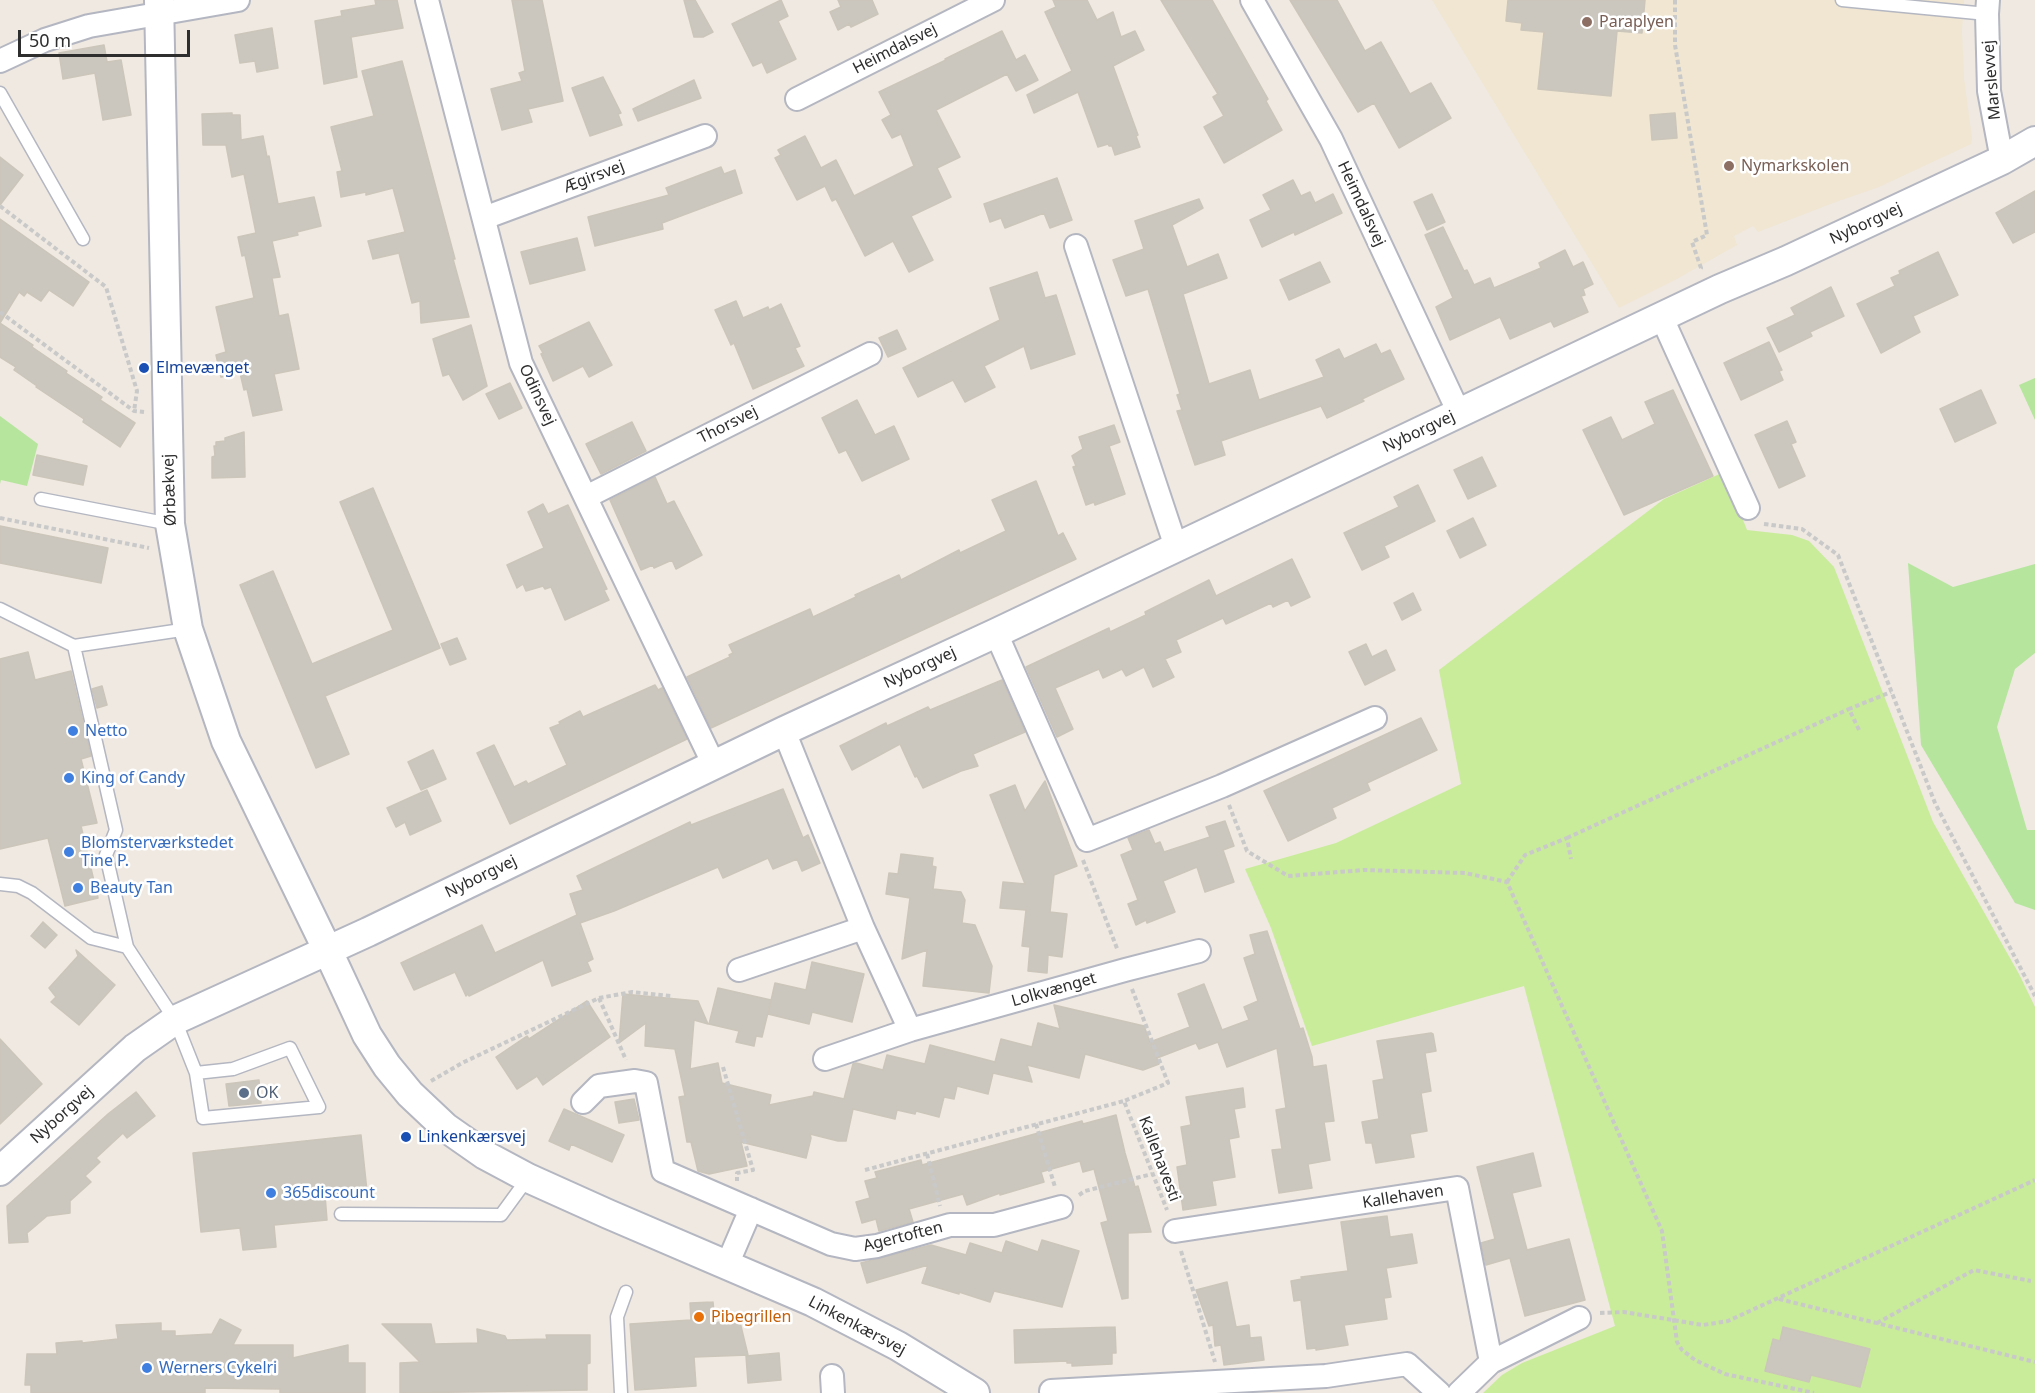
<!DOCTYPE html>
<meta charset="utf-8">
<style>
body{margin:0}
#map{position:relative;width:2035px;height:1393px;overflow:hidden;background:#efe9e1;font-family:"Noto Sans",sans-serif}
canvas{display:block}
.scale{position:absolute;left:18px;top:30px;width:172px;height:27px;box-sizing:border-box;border:3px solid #2e2e2e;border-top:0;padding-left:8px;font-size:18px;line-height:21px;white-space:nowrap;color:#2e2e2e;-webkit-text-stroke:4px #fff;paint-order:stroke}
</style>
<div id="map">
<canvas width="2035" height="1393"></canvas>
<div class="scale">50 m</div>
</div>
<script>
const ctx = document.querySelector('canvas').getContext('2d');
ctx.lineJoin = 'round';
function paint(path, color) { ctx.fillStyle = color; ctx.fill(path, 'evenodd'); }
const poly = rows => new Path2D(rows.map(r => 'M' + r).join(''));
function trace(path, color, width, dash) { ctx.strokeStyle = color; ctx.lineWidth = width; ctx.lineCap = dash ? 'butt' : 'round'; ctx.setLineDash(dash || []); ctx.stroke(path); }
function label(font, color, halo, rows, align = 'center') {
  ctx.font = font + ' "Noto Sans",sans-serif'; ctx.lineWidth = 5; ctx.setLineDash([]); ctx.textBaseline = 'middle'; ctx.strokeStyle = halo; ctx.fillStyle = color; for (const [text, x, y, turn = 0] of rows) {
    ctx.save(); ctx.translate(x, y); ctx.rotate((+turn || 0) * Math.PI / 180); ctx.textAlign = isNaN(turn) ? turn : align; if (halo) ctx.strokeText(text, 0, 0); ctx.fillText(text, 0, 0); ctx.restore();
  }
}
paint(poly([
 [1432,0,1964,0,1962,31,1964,78,1972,138,1971,144,1879,187,1833,203,1758,232,1753,226,1734,236,1737,245,1675,280,1619,308]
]), '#f0e6d1');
paint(poly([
 [2035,378,2035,420,2019,385],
 [0,416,38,444,27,486,1,480,0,484],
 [1908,563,1953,587,2035,564,2035,653,2015,669,1997,727,2027,830,2035,830,2035,910,2015,903,1921,745]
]), '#b6e59e');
paint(poly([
 [1724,472,1747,530,1792,535,1809,541,1834,567,1933,822,2019,974,2035,1007,2035,1393,1483,1393,1502,1375,1522,1363,1615,1326,1524,986,1312,1046,1271,928,1245,869,1336,843,1461,784,1439,670,1664,499]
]), '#c9ec9a');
const building = poly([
 [375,0,397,0,403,28,351,37,357,77,324,84,315,21,342,16,341,11,376,5,375,0],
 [512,0,542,0,563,101,528,109,532,122,502,130,491,89,522,81,519,73,525,71,512,0],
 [684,0,695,0,713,32,703,37,694,37,684,0],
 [781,0,788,16,778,21,796,59,767,73,762,62,753,66,732,24,781,0],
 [838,0,872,0,878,14,851,27,849,24,838,30,830,12,841,7,838,0],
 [1053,0,1087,0,1097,20,1113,12,1121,37,1135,31,1144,50,1113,66,1138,135,1136,136,1140,147,1115,155,1112,146,1109,146,1108,144,1098,147,1078,92,1034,113,1027,95,1072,71,1045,12,1056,7,1053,0],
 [1161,0,1212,0,1268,99,1266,101,1282,130,1224,163,1204,127,1224,116,1213,97,1218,94,1161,0],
 [1290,0,1337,0,1365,51,1381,42,1410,94,1431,83,1451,118,1399,148,1374,103,1358,112,1290,0],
 [1508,0,1645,0,1642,33,1617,31,1611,96,1538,89,1544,32,1521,30,1522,23,1506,21,1508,0],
 [272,28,278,68,257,72,255,61,240,63,235,35,272,28],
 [1002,31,1016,60,1025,55,1038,80,1016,91,1007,74,936,110,960,157,937,168,951,197,911,216,933,260,909,272,893,241,865,256,836,199,832,201,825,186,797,200,775,158,781,155,778,150,805,136,821,168,836,160,854,196,914,166,901,134,892,138,882,120,891,115,879,92,946,60,945,59,1002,31],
 [104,45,107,62,121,60,131,115,103,120,95,73,63,79,59,53,104,45],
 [402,61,455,259,453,259,469,317,421,323,420,301,412,303,399,253,373,259,368,241,405,232,393,188,366,195,366,192,341,197,337,172,342,171,331,127,374,116,362,71,402,61],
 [603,77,621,113,618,114,622,125,590,136,572,88,603,77],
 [694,80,701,98,638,121,633,109,694,80],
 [232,113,232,115,240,115,241,140,263,136,267,157,269,156,278,204,314,197,321,226,297,232,298,235,272,241,280,277,272,278,279,316,288,314,299,369,274,374,282,410,253,416,247,389,244,390,240,373,221,377,216,355,226,352,216,307,254,298,245,255,242,256,238,237,256,233,244,174,232,177,226,145,203,145,202,114,232,113],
 [1675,113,1677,138,1652,140,1650,115,1675,113],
 [0,157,23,175,0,205,0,157],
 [721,167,724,174,735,170,742,193,662,223,663,229,595,246,588,217,669,195,666,188,721,167],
 [1057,178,1072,220,1050,228,1044,213,1005,228,1001,218,990,222,984,204,1057,178],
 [1293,180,1301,196,1310,192,1315,203,1333,194,1342,213,1295,235,1294,232,1262,247,1250,220,1271,210,1263,195,1293,180],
 [2035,191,2035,232,2013,243,1996,213,2035,191],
 [1432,194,1445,222,1427,230,1414,202,1432,194],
 [1199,199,1203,208,1172,225,1187,267,1218,254,1227,278,1183,294,1209,384,1250,370,1259,400,1324,377,1316,360,1339,349,1344,359,1376,344,1381,354,1390,350,1404,379,1362,399,1364,401,1327,418,1321,406,1221,441,1225,455,1195,465,1177,411,1182,410,1177,395,1180,394,1148,289,1126,296,1113,260,1144,249,1135,221,1199,199],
 [0,219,89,282,73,306,49,290,41,301,27,292,24,296,19,292,0,323,0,219],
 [1443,227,1464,271,1467,270,1474,285,1490,278,1494,288,1541,268,1539,263,1565,250,1573,267,1583,262,1593,284,1583,289,1585,295,1581,296,1588,312,1554,327,1551,321,1510,339,1500,317,1450,340,1436,307,1453,298,1425,235,1443,227],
 [577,238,585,270,530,284,521,252,577,238],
 [1938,252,1958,295,1913,316,1920,332,1881,353,1857,304,1895,286,1891,278,1900,274,1899,271,1938,252],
 [1320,262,1330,282,1289,300,1280,280,1320,262],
 [1037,272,1045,298,1056,295,1075,354,1031,369,1024,346,984,366,995,387,965,402,953,380,918,397,903,368,1000,320,990,288,1037,272],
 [1831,287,1844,316,1810,332,1812,336,1779,352,1767,328,1795,315,1791,308,1831,287],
 [736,301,743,318,768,307,769,310,781,304,800,346,795,348,804,366,753,389,734,343,731,345,715,310,736,301],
 [589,322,612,365,589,377,583,366,553,381,541,354,543,353,539,346,589,322],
 [0,323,33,345,32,347,67,371,66,373,102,397,100,400,135,423,120,447,83,422,84,419,36,387,37,386,14,370,16,367,0,357,0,323],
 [471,325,487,386,463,400,449,374,443,376,433,339,471,325],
 [897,330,906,349,888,357,879,338,897,330],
 [1769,342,1782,370,1779,371,1783,380,1741,400,1724,363,1769,342],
 [510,383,522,408,499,419,486,394,510,383],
 [1673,390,1713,476,1624,515,1583,430,1611,417,1622,440,1655,424,1645,402,1673,390],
 [1981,390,1996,423,1955,442,1940,409,1981,390],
 [857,400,875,435,894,426,909,459,862,481,846,450,839,453,822,418,857,400],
 [1787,421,1796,442,1791,444,1805,476,1779,488,1755,435,1787,421],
 [632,422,646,451,601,474,586,444,632,422],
 [1114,425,1120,442,1109,446,1125,494,1095,505,1094,502,1086,505,1073,467,1076,466,1072,456,1083,449,1079,437,1114,425],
 [244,432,245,477,212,478,212,457,215,456,214,446,216,446,216,442,225,441,225,438,244,432],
 [37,455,87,466,83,485,33,475,37,455],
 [1482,457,1496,486,1468,499,1454,470,1482,457],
 [655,477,667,504,674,501,702,555,676,569,672,560,654,568,653,565,641,570,610,500,655,477],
 [1036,481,1058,536,1063,533,1076,559,711,728,687,677,730,657,729,655,733,653,729,645,810,609,813,617,856,597,855,595,899,575,901,580,959,550,960,553,1006,531,992,500,1036,481],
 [1418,485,1435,521,1384,546,1389,557,1362,570,1344,533,1399,507,1394,497,1418,485],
 [373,488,440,648,325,696,349,754,316,768,240,585,273,571,312,664,393,630,340,502,373,488],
 [543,504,548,514,568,505,607,589,604,590,609,600,565,620,551,587,545,589,543,586,526,591,523,584,517,588,507,565,544,548,528,512,543,504],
 [1473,518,1486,545,1460,558,1447,531,1473,518],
 [0,526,108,548,101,583,0,563,0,526],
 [1292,559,1310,597,1291,606,1288,600,1273,607,1271,603,1226,624,1223,618,1176,640,1181,652,1165,659,1174,677,1153,687,1144,667,1126,676,1122,669,1103,678,1099,669,1055,688,1073,729,1057,737,1026,667,1109,628,1110,632,1146,615,1145,612,1209,580,1216,596,1292,559],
 [1413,593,1421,610,1402,620,1394,603,1413,593],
 [457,638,466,659,450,665,441,644,457,638],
 [1366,644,1372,657,1386,650,1395,670,1365,685,1349,652,1366,644],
 [28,652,35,680,71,671,91,756,81,759,97,823,81,826,98,898,65,906,48,838,0,849,0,659,28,652],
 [1002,680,1025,732,973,754,978,766,961,771,923,788,917,776,915,777,900,744,852,770,840,746,886,723,887,726,928,707,930,710,1002,680],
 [655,685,658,690,662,688,687,739,510,824,477,753,494,745,514,787,526,781,528,784,567,765,550,728,560,724,559,722,580,711,583,717,655,685],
 [102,686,107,705,97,708,92,689,102,686],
 [1421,718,1437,750,1367,783,1370,790,1332,808,1336,818,1288,841,1264,791,1421,718],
 [433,750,446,779,421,790,408,762,433,750],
 [1045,781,1077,866,1054,875,1050,912,1067,914,1062,957,1048,955,1047,973,1028,971,1030,947,1022,946,1026,910,1000,908,1003,882,1025,884,990,795,1015,785,1025,811,1045,781],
 [783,789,803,838,808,835,820,863,802,871,797,859,773,869,768,858,723,878,718,867,614,911,580,923,593,959,587,962,591,971,552,986,543,960,469,996,468,994,466,996,455,972,414,990,401,963,482,925,495,953,577,915,570,894,583,890,577,876,690,822,691,825,783,789],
 [427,790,441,821,410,835,405,822,396,827,387,808,427,790],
 [1225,821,1234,846,1223,850,1234,882,1205,892,1197,867,1163,881,1175,912,1147,923,1146,920,1136,925,1128,904,1138,900,1121,855,1133,850,1128,838,1149,830,1155,844,1160,842,1164,852,1210,837,1206,827,1225,821],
 [901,854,933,858,932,866,936,867,933,889,961,892,965,900,962,923,975,925,992,966,989,993,923,986,927,950,902,959,910,898,886,894,889,873,898,874,901,854],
 [43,922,57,935,45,948,31,936,43,922],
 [1267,931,1300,1029,1303,1028,1312,1057,1313,1067,1326,1065,1334,1121,1324,1122,1330,1160,1308,1164,1312,1188,1279,1193,1272,1150,1282,1149,1276,1110,1286,1108,1277,1048,1227,1067,1218,1042,1199,1049,1196,1043,1157,1058,1159,1064,1143,1070,1085,1054,1079,1078,1027,1065,1032,1082,993,1073,988,1094,957,1086,954,1099,944,1097,939,1117,916,1111,915,1114,897,1110,895,1119,853,1109,846,1141,838,1141,810,1134,811,1138,806,1158,741,1142,747,1166,709,1174,698,1171,691,1142,687,1142,679,1097,685,1096,675,1049,645,1046,646,1023,619,1043,623,994,698,1001,708,1024,694,1020,690,1069,718,1063,722,1083,771,1095,769,1105,813,1096,814,1092,844,1099,853,1064,856,1063,883,1070,887,1055,925,1064,930,1045,995,1062,1001,1039,1032,1047,1038,1023,1060,1029,1054,1005,1144,1026,1150,1042,1190,1027,1178,994,1204,984,1222,1030,1249,1020,1244,1007,1258,1001,1244,958,1255,954,1250,935,1267,931],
 [76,950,115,985,79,1025,51,1002,56,997,49,988,78,956,76,950],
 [812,962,864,974,852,1022,812,1012,809,1024,768,1014,775,983,806,990,812,962],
 [718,988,771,1000,762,1037,756,1036,754,1046,736,1042,739,1031,709,1024,718,988],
 [587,1001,610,1037,543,1085,537,1076,517,1089,496,1057,527,1036,529,1039,587,1001],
 [1431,1033,1433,1034,1436,1051,1425,1053,1431,1091,1421,1093,1427,1131,1410,1134,1414,1157,1376,1163,1372,1143,1366,1143,1362,1122,1379,1119,1373,1081,1384,1079,1377,1041,1431,1033],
 [0,1039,42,1084,0,1124,0,1039],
 [259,1080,261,1103,229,1106,226,1084,259,1080],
 [1243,1088,1245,1107,1234,1109,1239,1137,1229,1139,1235,1177,1212,1181,1216,1205,1183,1210,1177,1167,1187,1165,1181,1127,1191,1125,1186,1097,1243,1088],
 [136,1092,155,1116,127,1138,123,1133,96,1158,100,1162,85,1176,91,1182,70,1201,70,1213,47,1216,27,1233,28,1242,9,1243,7,1206,108,1114,136,1092],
 [634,1099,639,1120,619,1123,615,1102,634,1099],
 [564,1109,624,1135,612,1162,571,1144,569,1150,549,1141,564,1109],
 [1116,1115,1125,1153,1135,1187,1138,1186,1151,1232,1128,1233,1128,1298,1122,1299,1101,1223,1108,1221,1094,1169,1083,1172,1080,1161,1041,1172,1044,1182,1000,1195,1000,1193,967,1205,963,1194,909,1209,913,1222,879,1231,876,1219,862,1223,856,1202,870,1198,865,1181,877,1178,875,1172,921,1160,922,1165,1082,1121,1083,1124,1116,1115],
 [361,1135,367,1191,325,1195,327,1220,274,1225,276,1247,243,1250,240,1228,201,1232,193,1153,361,1135],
 [1533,1153,1541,1186,1512,1193,1527,1250,1569,1239,1585,1300,1525,1316,1510,1258,1486,1265,1481,1243,1495,1239,1477,1167,1533,1153],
 [1387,1216,1390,1237,1412,1234,1417,1263,1386,1268,1391,1297,1384,1298,1387,1319,1344,1325,1348,1345,1316,1350,1316,1348,1307,1349,1301,1300,1294,1301,1291,1281,1302,1279,1301,1277,1348,1271,1341,1222,1387,1216],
 [1042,1240,1079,1251,1062,1307,994,1291,990,1302,959,1292,959,1294,922,1283,928,1265,867,1283,861,1263,931,1245,966,1255,970,1243,1002,1253,1006,1241,1038,1252,1042,1240],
 [1227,1282,1236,1327,1249,1325,1250,1338,1261,1337,1264,1360,1224,1365,1221,1345,1215,1346,1213,1325,1209,1326,1196,1290,1227,1282],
 [713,1302,715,1323,739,1318,748,1355,694,1357,696,1386,635,1390,630,1324,691,1320,690,1303,713,1302],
 [220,1319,241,1330,233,1345,293,1345,293,1358,348,1345,348,1363,365,1363,365,1393,280,1393,280,1389,205,1388,205,1393,31,1393,31,1385,25,1385,27,1354,57,1354,56,1343,82,1341,82,1343,118,1339,116,1325,161,1323,161,1331,175,1331,175,1336,212,1334,220,1319],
 [382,1324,431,1324,435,1344,478,1343,477,1329,505,1336,507,1340,547,1339,546,1335,590,1335,590,1363,587,1364,587,1390,400,1393,400,1363,420,1362,382,1324],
 [1115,1327,1116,1353,1112,1353,1112,1364,1072,1366,1072,1363,1067,1363,1067,1361,1015,1363,1014,1330,1115,1327],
 [1783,1327,1870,1349,1860,1387,1811,1375,1809,1382,1765,1371,1773,1339,1780,1341,1783,1327],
 [779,1353,781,1380,748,1383,746,1356,779,1353]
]);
paint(building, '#cbc7bf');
trace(building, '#cbc5ba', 1.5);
const service = poly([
 [1842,0,1987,14],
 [0,93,83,239],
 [41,499,170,524],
 [0,609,74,646,188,629],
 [74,646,116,830,106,855,127,947,175,1020,196,1073,233,1069,290,1048,319,1107,203,1118,196,1073],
 [0,884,18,886,32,893,91,938,127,947],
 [341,1214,501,1215,528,1178],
 [621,1393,617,1317,626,1292]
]);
const minor = poly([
 [427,0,521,363,714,765],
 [1252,0,1331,139,1459,413],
 [1988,0,1987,14,1989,91,2002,160],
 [0,61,45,40,89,26,238,0],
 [797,99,993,0],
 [484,218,705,136],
 [1076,246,1176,547],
 [1662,318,1748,508],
 [586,497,870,354],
 [996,633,1087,840,1222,786,1375,718],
 [784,731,863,928,910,1030,1125,970,1199,951],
 [739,970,863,928],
 [825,1059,910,1030],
 [583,1102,599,1086,635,1081,646,1083,663,1171,831,1244,855,1249,877,1246,950,1225,994,1225,1061,1207],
 [1175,1231,1457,1188,1491,1362],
 [727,1265,751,1209],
 [832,1376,833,1393],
 [1051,1391,1326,1376,1407,1364,1439,1393],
 [1459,1393,1491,1362,1579,1318]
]);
const tertiary = poly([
 [159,0,170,524,188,629,226,741,327,949,367,1035,387,1066,410,1094,445,1127,485,1155,528,1178,608,1214,813,1302,898,1346,975,1393],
 [0,1171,135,1048,175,1020,368,932,784,731,996,633,1720,289,1786,261,2002,160,2035,141]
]);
trace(service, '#b4b7c1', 15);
trace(minor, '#b4b7c1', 26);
trace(tertiary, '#b4b7c1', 32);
trace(poly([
 [1675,0,1675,45,1707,235,1692,242,1701,268,1699,270],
 [0,206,106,287,137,391,134,411],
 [0,312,134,411,144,412],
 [0,518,149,548],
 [1764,524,1802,529,1838,555,1935,803,2035,996],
 [1859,730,1849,709,1891,692],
 [1229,805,1247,851,1288,876,1364,870,1465,873,1507,882,1662,1231,1677,1342,1682,1350,1695,1360,1725,1374,1814,1393],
 [1567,838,1849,709],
 [1083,860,1118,951],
 [1507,882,1525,855,1567,838,1571,859],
 [1132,989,1168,1083,1124,1101,1167,1210],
 [599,998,626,1060],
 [723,1067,753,1170,737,1173,737,1181],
 [431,1081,462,1063,599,998,632,992,671,996],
 [1036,1124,1055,1187],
 [927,1154,940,1206],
 [865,1170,1124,1101],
 [1079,1195,1085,1191,1152,1174],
 [1181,1251,1215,1362],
 [1779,1299,2035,1362],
 [1600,1313,1624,1312,1703,1325,1728,1321,2035,1180],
 [1877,1323,1974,1270,2031,1281]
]), '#c9c9c9', 4, [4.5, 3]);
trace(service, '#fff', 12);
trace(minor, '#fff', 22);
trace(tertiary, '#fff', 28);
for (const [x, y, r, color] of [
 [1587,22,6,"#8d6e63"],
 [1729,166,6,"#8d6e63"],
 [144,368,6,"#1a4fb4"],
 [73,731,6,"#3f7fe0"],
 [69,778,6,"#3f7fe0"],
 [69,852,6,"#3f7fe0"],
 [78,888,6,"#3f7fe0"],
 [244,1093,6,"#5c6f8a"],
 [406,1137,6,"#1a4fb4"],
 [271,1193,6,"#3f7fe0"],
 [699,1317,6,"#e8710a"],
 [147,1368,6,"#3f7fe0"]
]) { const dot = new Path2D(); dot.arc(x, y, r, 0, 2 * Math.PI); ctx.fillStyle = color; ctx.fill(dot); trace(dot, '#fff', 2); }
label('16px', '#785e54', '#fff', [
 ["Paraplyen",1599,22],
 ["Nymarkskolen",1741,166]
], 'left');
label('16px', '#2e2e2e', '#fff', [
 ["Heimdalsvej",895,49,-27],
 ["Marslevvej",1992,80,-95],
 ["Ægirsvej",594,177,-21],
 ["Heimdalsvej",1361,204,65],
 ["Nyborgvej",1866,224,-25],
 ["Odinsvej",537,395,65],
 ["Thorsvej",728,425,-27],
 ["Nyborgvej",1419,432,-25],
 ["Ørbækvej",170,490,-92],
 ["Nyborgvej",920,668,-25],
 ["Nyborgvej",481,877,-26],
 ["Lolkvænget",1054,990,-16],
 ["Nyborgvej",62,1115,-42],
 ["Kallehavesti",1159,1159,69],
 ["Kallehaven",1403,1197,-9],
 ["Agertoften",903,1237,-14],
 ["Linkenkærsvej",857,1326,28]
]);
label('16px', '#164399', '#fff', [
 ["Elmevænget",156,368],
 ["Linkenkærsvej",418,1137]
], 'left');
label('16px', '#366cbe', '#fff', [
 ["Netto",85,731],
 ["King of Candy",81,778],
 ["Blomsterværkstedet",81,843],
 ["Tine P.",81,861],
 ["Beauty Tan",90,888],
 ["365discount",283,1193],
 ["Werners Cykelri",159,1368]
], 'left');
label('16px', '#4e5e75', '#fff', [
 ["OK",256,1093]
], 'left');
label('16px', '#c56008', '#fff', [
 ["Pibegrillen",711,1317]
], 'left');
</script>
